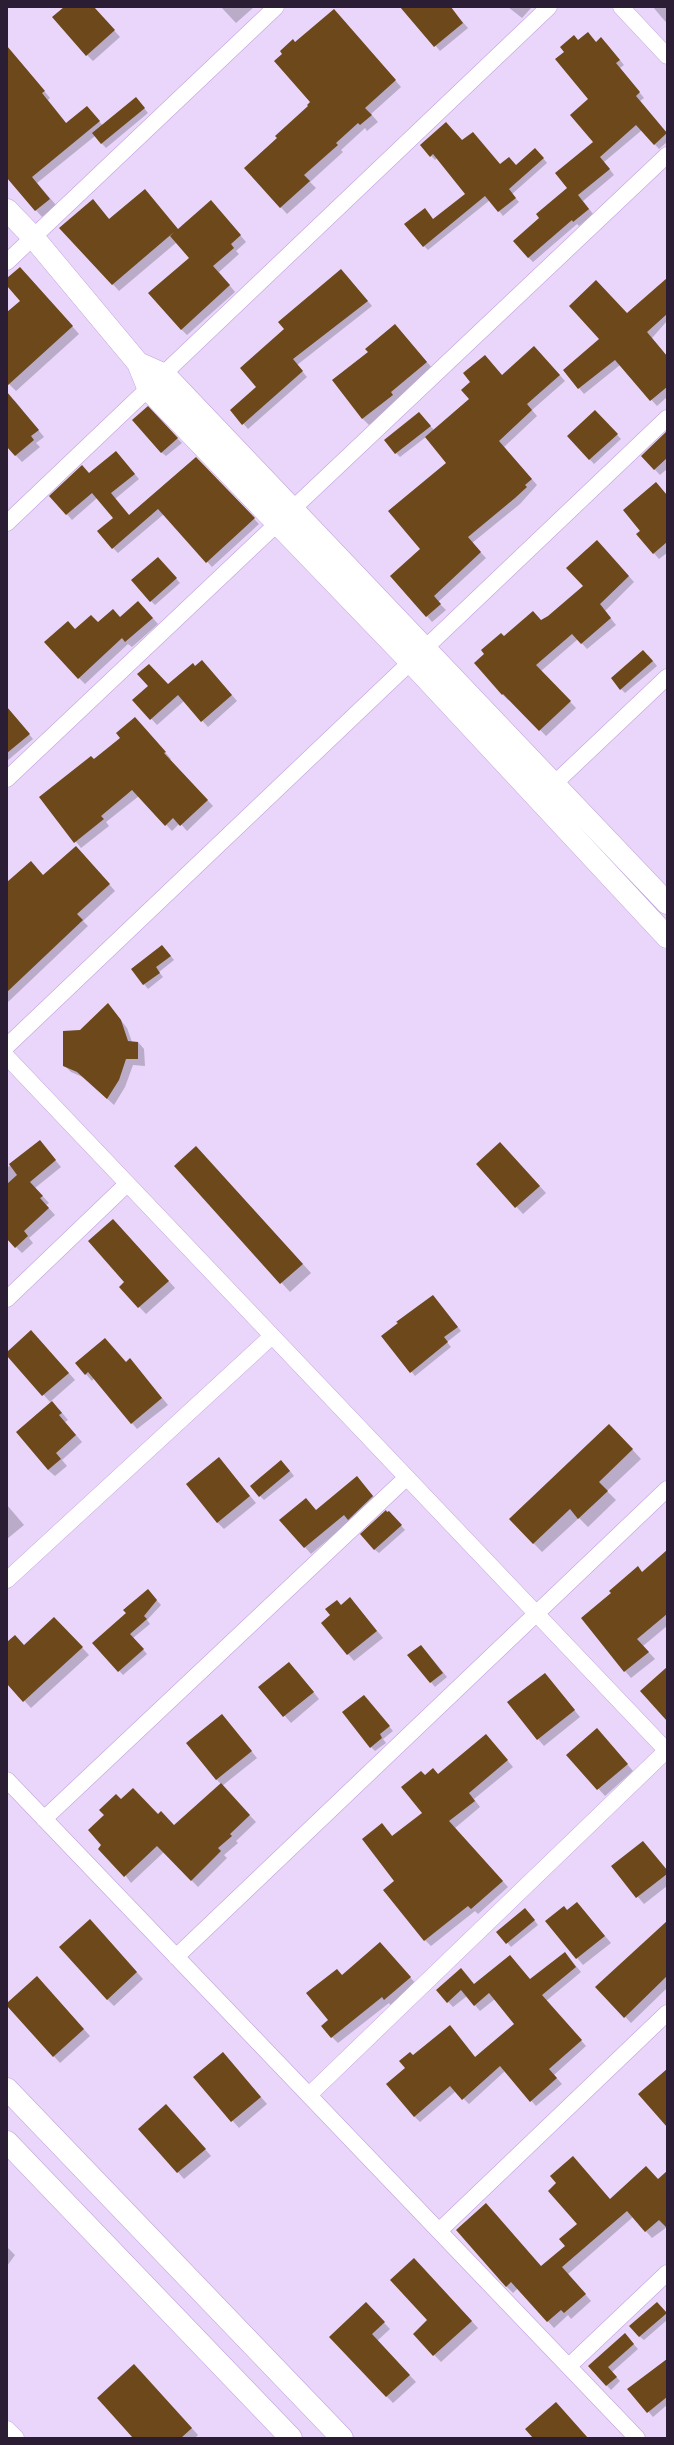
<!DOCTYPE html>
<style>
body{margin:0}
#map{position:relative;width:674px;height:2445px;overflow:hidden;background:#e9d6fa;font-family:Rubik,sans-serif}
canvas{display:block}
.frame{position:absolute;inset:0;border:8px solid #2b1e34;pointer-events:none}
</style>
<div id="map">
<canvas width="674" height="2445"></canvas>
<div class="frame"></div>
</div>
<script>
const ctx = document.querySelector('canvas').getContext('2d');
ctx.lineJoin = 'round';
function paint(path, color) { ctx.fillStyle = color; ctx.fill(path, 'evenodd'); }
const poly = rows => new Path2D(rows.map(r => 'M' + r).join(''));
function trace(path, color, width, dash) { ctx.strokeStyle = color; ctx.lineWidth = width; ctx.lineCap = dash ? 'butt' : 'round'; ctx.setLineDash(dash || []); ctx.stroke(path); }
paint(poly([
 [65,7,93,7,120,37,93,61,87,55],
 [221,7,254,7,236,23],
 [403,7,446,7,452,10,468,28,440,51],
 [508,7,532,7,522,18],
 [653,7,667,7,667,23,664,20],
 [340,17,401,87,371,114,378,122,367,131,365,128,341,150,343,152,310,182,316,188,287,214,245,168,310,107,312,102,296,43],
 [578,41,606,43,624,65,620,68,644,98,640,101,667,133,667,142,659,149,642,130,604,162,614,175,583,201,593,214,579,226,577,224,533,262,528,257,541,218,568,188,595,142],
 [7,61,20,62,50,98,48,100,67,124,93,114,103,126,140,103,148,113,106,148,95,136,37,183,56,205,42,217,7,177],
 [462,142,500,165,516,166,539,153,547,163,512,194,519,202,503,216,490,200,428,250,424,246,434,220,466,194,437,158,435,160,421,145],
 [99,207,110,220,178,230,217,208,246,242,236,251,239,254,219,272,235,292,187,335,181,329,190,258,177,242,119,291,61,228],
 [27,275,79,334,16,391,7,382,7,313,21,301,7,285,7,280],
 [346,275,372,306,297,365,307,377,248,429,231,410,258,387],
 [667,280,667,321,652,338,667,356,667,397,657,406,620,365,584,394,579,388,601,340],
 [401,332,433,369,397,399,399,402,369,425,362,418],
 [540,353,565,381,532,410,537,416,504,447,537,485,520,504,472,543,486,558,438,602,446,610,432,622,427,616,421,549,448,463,426,437,400,457,396,453,423,418,434,430,502,376],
 [7,396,15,401,44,437,36,443,40,447,22,462,7,446],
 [147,408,182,443,166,456,161,452],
 [600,416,621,439,594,464,568,436],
 [667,432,667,469,660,475,642,456],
 [116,452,139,479,115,499,130,516,196,458,259,524,212,567,164,514,118,553,113,548,114,518,97,498,72,520,51,496,89,474],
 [667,495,667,553,659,559,637,534],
 [603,547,634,582,605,611,616,625,587,649,578,639,541,671,576,708,546,736,510,699,508,700,502,694,504,637,549,617,584,586],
 [162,563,180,583,155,605,151,601],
 [144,608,158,624,132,647,128,644,85,684,79,678,75,630,120,618],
 [648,655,657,666,625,693,621,689],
 [195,667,208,667,237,701,208,727,184,701,157,725,134,700,168,685],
 [7,714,14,716,33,739,7,761],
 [141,724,171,759,170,760,213,806,187,831,180,823,172,831,139,796,106,822,109,826,81,848,41,798],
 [82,853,115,891,83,921,88,926,7,1003,7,884,43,876],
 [166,950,174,960,159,972,163,977,148,989,132,969],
 [108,1004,127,1028,132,1042,138,1042,144,1049,145,1066,133,1065,125,1087,114,1105,85,1078,71,1072,64,1065,81,1031],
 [40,1142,61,1167,35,1188,49,1203,46,1205,55,1215,29,1238,33,1243,22,1253,7,1238,7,1168],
 [196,1147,311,1273,290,1292,175,1166],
 [507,1150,546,1193,523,1214,477,1164],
 [120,1227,175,1288,146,1314,120,1287,125,1282],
 [433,1296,461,1331,447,1342,451,1347,415,1376,383,1336],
 [38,1338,75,1380,50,1402,7,1354],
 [76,1363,126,1363,136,1366,168,1405,137,1429,94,1378,92,1381],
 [59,1409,68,1420,65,1422,82,1442,62,1460,67,1466,55,1476,48,1470],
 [618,1434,641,1459,607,1491,616,1500,588,1527,579,1518,542,1552,510,1519],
 [219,1459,256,1503,224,1529,217,1522],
 [286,1466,294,1476,264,1500,260,1496],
 [363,1484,379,1503,350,1521,311,1554,281,1520,317,1511],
 [7,1505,24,1525,7,1539],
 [393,1517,405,1530,379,1553,374,1549],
 [667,1551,667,1626,643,1646,655,1659,631,1678,625,1671,643,1573],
 [152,1595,161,1605,147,1620,150,1624,133,1638,147,1654,123,1675,94,1643],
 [341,1605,356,1605,383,1638,354,1661,322,1623],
 [61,1625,89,1655,31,1708,7,1682,7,1644,25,1646],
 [425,1650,447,1677,435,1687,409,1656],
 [296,1670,319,1699,291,1723,260,1687],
 [545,1674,580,1717,544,1746,538,1739],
 [364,1696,393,1731,383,1739,386,1743,375,1751,371,1747],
 [222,1715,257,1758,222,1786,256,1822,236,1841,238,1843,224,1855,227,1858,198,1887,164,1852,131,1883,103,1845,121,1800,158,1815,174,1826,221,1784,216,1779],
 [603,1736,633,1771,605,1796,568,1755],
 [492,1742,513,1767,474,1799,480,1807,455,1828,508,1887,478,1914,475,1911,431,1946,425,1940,396,1881,388,1830,393,1837,423,1813,425,1776,439,1775],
 [643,1842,667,1870,667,1886,644,1904,612,1867],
 [583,1910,611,1943,583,1965,546,1921,567,1911],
 [529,1913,538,1925,511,1947,498,1932],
 [97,1927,143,1979,114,2006,107,1999],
 [667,1934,667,1988,631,2023,597,1987],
 [386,1949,416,1984,391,2006,389,2003,338,2043,332,2037,329,2020,342,1975],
 [565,1953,581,1972,546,2001,586,2046,554,2075,562,2084,536,2106,505,2071,469,2104,456,2091,420,2122,414,2116,406,2068,413,2056,455,2032,476,2058,516,2024,495,1999,480,2011,467,1996,453,2007,437,1990,531,1980],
 [43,1984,90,2036,60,2063,7,2004],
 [229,2060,267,2104,239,2128,194,2077],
 [173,2112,211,2156,184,2179,140,2129],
 [667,2172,667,2227,652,2238,633,2217,568,2274,591,2301,571,2319,568,2315,554,2328,518,2288,513,2293,507,2287,457,2230,542,2267,566,2246,610,2200,658,2180],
 [7,2247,15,2255,7,2266],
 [421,2266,478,2328,441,2362,414,2334,429,2320],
 [661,2307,667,2314,667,2320,644,2340,639,2336],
 [372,2310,390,2329,377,2341,416,2382,393,2403,330,2337],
 [629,2339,638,2349,612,2372,620,2381,611,2390,589,2366],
 [667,2359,667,2405,653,2417,629,2389],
 [141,2372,198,2435,195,2438,134,2438]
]), '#0003');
paint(poly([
 [64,7,94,7,115,30,86,56,52,17],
 [400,7,451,7,463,23,434,47],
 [334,9,396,80,365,108,372,115,360,125,358,123,336,143,338,145,304,175,310,181,280,208,244,168,277,138,275,136,308,106,307,105,310,102,274,61,282,54,280,51,293,39,295,42],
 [588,32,596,42,601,37,620,60,616,63,640,92,636,96,667,133,654,145,636,125,600,157,610,169,578,195,589,209,573,222,572,220,528,258,513,241,539,218,536,214,567,188,555,173,593,142,570,115,588,99,555,59,564,52,560,47,574,35,578,40],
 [7,46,45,91,42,93,66,123,87,106,100,121,32,177,50,199,35,211,7,178],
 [136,97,145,108,101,144,92,133],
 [446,122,462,140,473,132,500,164,509,157,516,165,535,148,544,158,509,189,516,198,498,212,485,196,423,247,404,224,425,208,433,219,465,194,433,154,430,157,420,145],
 [145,189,178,229,211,200,241,235,231,244,234,248,213,266,230,285,181,330,148,293,189,258,170,236,174,232,112,285,59,228,93,199,109,219],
 [20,267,73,326,7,386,7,312,20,301,7,286,7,278],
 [341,269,368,301,293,359,303,371,242,425,230,410,256,387,240,368,284,329,278,322],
 [667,278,667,314,647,332,667,356,667,387,650,401,615,360,578,389,563,370,599,339,569,306,596,280,627,313],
 [395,324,427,362,391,392,393,395,362,419,332,380,368,352,365,349],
 [534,346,560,375,527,404,532,410,499,441,532,479,525,485,527,487,515,498,468,537,481,552,434,596,441,604,426,617,390,576,420,549,388,511,446,463,425,437,469,399,461,390,470,382,463,373,485,355,502,375],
 [7,392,39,430,31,436,34,440,15,456,7,447],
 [148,406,178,438,161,453,132,420],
 [595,410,618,434,589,460,567,436],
 [419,412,431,426,395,454,384,440],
 [667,431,667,458,654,470,641,456],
 [116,451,135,474,111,493,129,515,196,457,255,518,206,563,158,509,112,549,97,531,113,518,92,493,66,515,49,496,82,465,89,473],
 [656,482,667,495,667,542,653,554,636,534,640,531,623,510],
 [597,540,629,576,600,604,611,618,581,644,572,634,536,665,571,701,539,731,503,694,502,695,474,663,484,654,481,650,501,633,504,636,533,611,541,620,548,616,583,586,566,568],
 [158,557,177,578,150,602,131,580],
 [138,601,153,618,125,642,122,638,78,679,44,642,68,621,75,629,91,615,98,622,113,609,120,617],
 [643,650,653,661,620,690,611,678],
 [202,660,232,695,201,722,178,695,150,720,132,700,148,686,137,674,149,664,168,684,193,663,195,666],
 [7,707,30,734,7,753],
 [135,717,166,752,164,753,208,800,180,826,173,818,165,826,132,790,101,816,104,819,74,843,39,797,91,756,94,759,120,738,116,733],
 [76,846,110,884,77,914,83,920,7,992,7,882,31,861,43,875],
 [162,945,171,956,156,967,160,973,143,985,131,969],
 [108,1003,121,1020,128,1041,138,1042,138,1059,126,1059,119,1080,107,1099,77,1072,63,1066,63,1031,80,1030],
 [40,1140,56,1160,30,1182,43,1196,40,1198,49,1208,24,1231,28,1236,15,1248,7,1239,7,1184,17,1175,9,1164],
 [500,1142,540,1186,515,1208,476,1164],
 [196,1146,303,1264,280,1284,174,1166],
 [113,1219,169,1281,138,1308,119,1287,124,1282,88,1241],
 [433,1295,458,1327,444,1337,448,1342,410,1373,381,1336,398,1323,396,1322],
 [31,1330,69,1373,42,1396,7,1356,7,1352],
 [105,1338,126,1362,130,1358,162,1398,131,1424,88,1372,85,1375,75,1363],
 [52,1401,62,1413,59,1415,76,1435,56,1453,61,1459,48,1470,16,1432],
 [609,1424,633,1449,599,1482,608,1491,578,1519,570,1509,533,1544,509,1519],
 [219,1457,250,1496,217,1523,186,1484],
 [281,1460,290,1471,259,1497,250,1486],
 [357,1476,373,1496,348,1520,344,1515,304,1548,279,1520,306,1498,316,1510],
 [386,1510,387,1512,389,1511,402,1525,374,1550,360,1534],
 [667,1550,667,1614,637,1639,649,1652,624,1672,581,1618,611,1593,609,1591,638,1566,642,1572],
 [148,1589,157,1600,144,1616,147,1619,130,1634,144,1649,118,1672,92,1643,126,1613,123,1610],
 [350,1597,377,1631,347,1655,321,1623,330,1615,325,1609,337,1600,341,1605],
 [54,1617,83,1647,23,1702,7,1684,7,1642,15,1635,24,1645],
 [421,1645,443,1673,430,1683,407,1655],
 [289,1662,314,1692,283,1717,258,1687],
 [667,1667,667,1721,640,1691],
 [545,1673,575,1710,537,1740,507,1702],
 [364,1695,390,1726,380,1734,382,1738,370,1748,342,1712],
 [222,1714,252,1751,216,1780,186,1743],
 [597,1728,628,1764,597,1790,566,1755],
 [486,1734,508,1760,469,1793,475,1801,449,1821,503,1881,471,1909,468,1906,424,1941,383,1890,394,1881,362,1839,382,1823,392,1836,422,1813,401,1787,421,1771,425,1775,433,1768,438,1774],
 [221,1783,250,1815,230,1834,232,1836,218,1848,221,1851,191,1881,157,1846,124,1877,98,1849,101,1845,88,1830,104,1815,99,1810,116,1794,121,1799,133,1788,158,1814,161,1811,174,1825],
 [643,1841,667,1870,667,1874,636,1898,611,1866],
 [577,1902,605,1936,576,1959,545,1921,564,1906,567,1910],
 [525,1908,535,1920,506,1944,496,1932],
 [90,1919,137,1972,107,2000,59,1947],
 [667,1921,667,1976,624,2018,595,1987],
 [380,1942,411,1977,384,2000,382,1997,331,2038,321,2026,328,2020,306,1993,337,1969,342,1975],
 [565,1952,576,1967,542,1995,582,2040,549,2069,557,2078,530,2102,500,2066,462,2100,450,2086,414,2117,386,2084,405,2068,399,2061,410,2052,413,2055,450,2025,475,2057,514,2024,489,1993,474,2006,461,1990,447,2003,436,1990,461,1968,474,1984,510,1955,530,1979],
 [37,1976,84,2029,53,2057,7,2006,7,2003],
 [223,2052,261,2097,231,2122,193,2077],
 [667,2069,667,2127,638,2094],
 [166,2104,206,2149,177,2173,138,2129],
 [573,2156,610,2199,646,2166,658,2179,667,2171,667,2228,659,2220,645,2232,627,2211,562,2267,586,2294,564,2313,561,2310,547,2322,511,2282,506,2287,456,2230,486,2203,541,2266,565,2246,559,2239,577,2224,548,2191,556,2183,550,2176],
 [414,2258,472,2321,433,2356,413,2334,427,2320,390,2280],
 [366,2302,385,2322,372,2334,410,2375,386,2397,329,2337],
 [657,2302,667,2313,639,2337,629,2326],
 [625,2333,634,2344,608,2367,617,2377,606,2386,588,2366],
 [667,2359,667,2397,647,2413,627,2389],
 [134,2364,192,2428,181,2438,133,2438,97,2398],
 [556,2402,588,2438,533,2438,525,2429]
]), '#6c481a');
const minor = poly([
 [621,7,667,56],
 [7,262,276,7],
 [7,523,549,7],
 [7,779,667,155],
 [554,784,667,677],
 [7,1046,667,418],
 [7,1057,667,1751],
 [7,1299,127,1184],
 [7,1580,272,1336],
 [7,1780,637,2438],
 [44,1819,406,1478],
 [176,1957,667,1489],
 [309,2095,667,1750],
 [439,2231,667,2013],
 [569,2366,667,2273],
 [7,2429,16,2438]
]);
const secondary = poly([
 [7,210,33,237,138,363,149,390,411,662,667,937],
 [138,363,165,375,667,903],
 [7,2089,342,2438],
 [7,2142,291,2438]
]);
trace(minor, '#c1a2db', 17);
trace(secondary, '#c1a2db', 23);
trace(minor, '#fff', 16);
trace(secondary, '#fff', 22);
</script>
